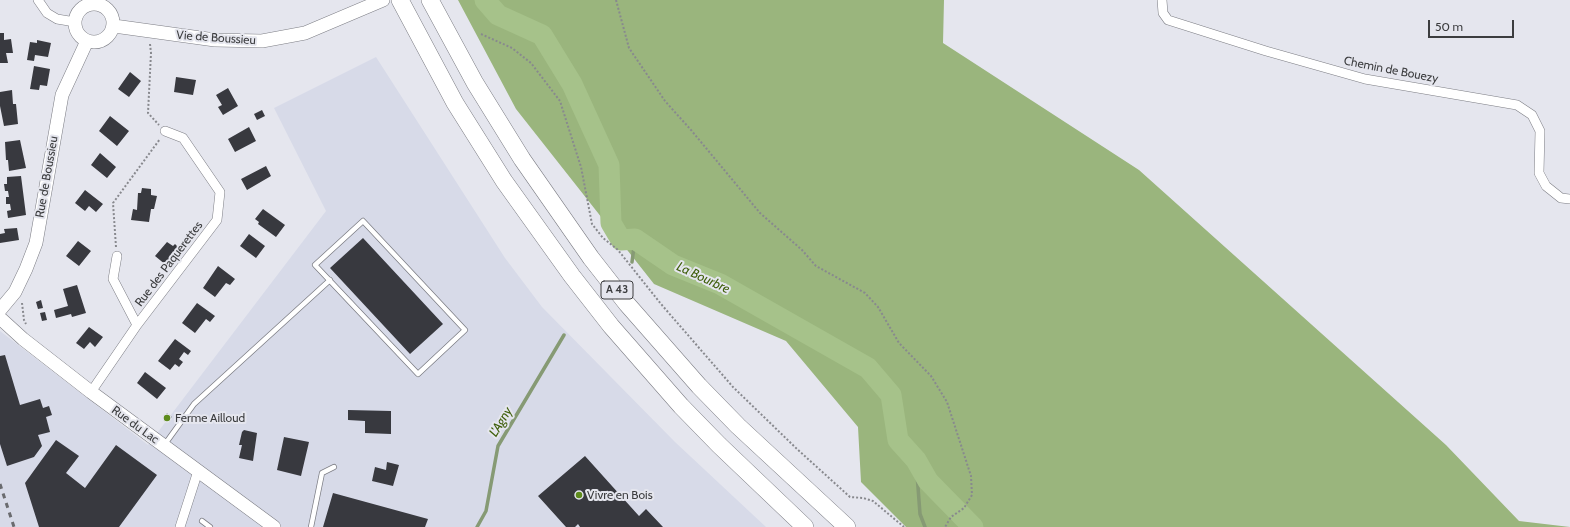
<!DOCTYPE html>
<style>
body{margin:0}
#map{position:relative;width:1570px;height:527px;overflow:hidden;background:#e5e6ee;font-family:Cabin,sans-serif}
canvas{display:block}
.scale{position:absolute;left:1428px;top:20px;width:86px;height:18px;box-sizing:border-box;border:2px solid #3c3d3f;border-top:0;padding-left:5px;font-size:12px;line-height:14px;white-space:nowrap;color:#3c3d3f;-webkit-text-stroke:3px #e5e6ee;paint-order:stroke}
</style>
<div id="map">
<canvas width="1570" height="527"></canvas>
<div class="scale">50 m</div>
</div>
<script>
const ctx = document.querySelector('canvas').getContext('2d');
ctx.lineJoin = 'round';
function paint(path, color) { ctx.fillStyle = color; ctx.fill(path, 'evenodd'); }
const poly = rows => new Path2D(rows.map(r => 'M' + r).join(''));
function trace(path, color, width, dash) { ctx.strokeStyle = color; ctx.lineWidth = width; ctx.lineCap = dash ? 'butt' : 'round'; ctx.setLineDash(dash || []); ctx.stroke(path); }
function label(font, color, halo, rows, align = 'center') {
  ctx.font = font + ' Cabin,sans-serif'; ctx.lineWidth = 4; ctx.setLineDash([]); ctx.textBaseline = 'middle'; ctx.strokeStyle = halo; ctx.fillStyle = color; for (const [text, x, y, turn = 0] of rows) {
    ctx.save(); ctx.translate(x, y); ctx.rotate((+turn || 0) * Math.PI / 180); ctx.textAlign = isNaN(turn) ? turn : align; if (halo) ctx.strokeText(text, 0, 0); ctx.fillText(text, 0, 0); ctx.restore();
  }
}
paint(poly([
 [376,57,505,258,542,307,675,442,766,527,0,527,0,331,148,445,326,211,274,108]
]), '#d7dae8');
paint(poly([
 [458,0,944,0,943,43,1139,170,1446,445,1519,521,1570,527,906,527,861,482,858,427,786,341,654,284,516,109]
]), '#9ab57d');
trace(poly([
 [632,262,635,239],
 [916,460,920,514,925,527],
 [477,527,486,511,498,446,564,335]
]), '#869a74', 3.5);
trace(poly([
 [485,0,498,15,542,35,572,84,609,165,611,223,621,240,635,239,673,265,720,284,868,368,891,395,898,440,916,460,928,481,973,527]
]), '#a6c28a', 21);
paint(poly([
 [0,33,4,33,4,40,11,39,13,53,6,53,8,63,0,63],
 [37,40,51,43,48,57,35,55,34,61,27,60,30,42,37,43],
 [34,66,50,69,47,86,40,85,39,90,30,89],
 [130,72,141,81,129,97,118,89],
 [176,77,196,80,193,95,174,92],
 [228,88,238,106,223,115,218,107,222,105,216,95],
 [12,90,13,104,16,104,18,124,4,126,0,106,0,92],
 [262,110,265,116,257,120,254,114],
 [110,116,129,131,117,146,99,131],
 [249,127,256,141,235,152,228,139],
 [20,140,26,168,9,171,8,160,6,160,5,142],
 [100,153,116,167,107,178,91,165],
 [266,166,271,176,247,190,241,179],
 [21,176,26,215,8,218,7,211,11,210,10,204,6,204,6,197,9,197,8,191,5,191,4,184,7,184,7,177],
 [142,188,151,189,151,195,157,196,154,209,151,209,149,222,131,220,133,209,137,210,138,193,141,193],
 [85,190,103,204,96,212,89,206,85,211,75,203],
 [263,209,285,225,276,237,258,224,259,222,255,219],
 [17,228,19,240,0,243,0,234,5,233,4,229],
 [249,234,265,246,256,258,240,246],
 [363,238,443,324,410,354,330,268],
 [78,241,91,251,79,266,66,256],
 [167,242,173,246,175,244,178,247,166,265,155,256],
 [218,266,235,279,230,285,226,283,215,297,203,288],
 [77,285,86,313,72,317,71,314,56,318,54,310,68,306,63,289],
 [41,300,43,308,38,309,36,302],
 [197,303,215,316,210,322,206,319,195,333,182,323],
 [45,312,47,320,42,321,40,313],
 [89,327,103,337,95,347,90,342,84,349,76,343],
 [175,339,191,351,188,355,184,352,179,359,183,362,179,367,175,364,170,370,158,361],
 [5,355,20,405,40,399,43,408,49,406,52,415,46,417,50,432,38,435,42,446,34,457,7,466,0,444,0,356],
 [145,372,166,388,157,399,137,383],
 [348,410,391,411,391,434,365,433,365,421,348,420],
 [167,413,172,417,168,422,163,418],
 [244,430,257,433,253,461,239,458,242,445,239,445,242,432],
 [284,437,309,442,301,476,277,470],
 [56,440,79,456,66,473,85,488,116,445,157,475,119,527,39,527,25,483],
 [585,456,639,516,646,509,663,527,580,527,578,524,575,527,566,527,538,496],
 [387,462,399,465,393,486,372,481,375,467,386,470],
 [333,493,428,519,425,527,323,527]
]), '#38393f');
const lane = poly([
 [363,221,465,330,418,374,315,265,363,221],
 [165,444,194,404,330,280],
 [202,521,210,527],
 [311,527,322,473,334,467]
]);
const street = poly([
 [38,0,47,13,57,19,75,22],
 [1162,0,1163,13,1168,20,1266,51,1365,79,1517,105,1532,115,1540,131,1539,173,1546,186,1561,198,1570,199],
 [117,256,113,279,137,325],
 [91,392,137,325,217,220,220,192,183,138,165,131],
 [180,527,198,471]
]);
const secondary = poly([
 '75 23a19 19 0 1 1 38 0a19 19 0 1 1-38 0Z',
 [114,26,215,40,262,41,305,33,383,0],
 [0,310,15,292,26,269,36,243,62,95,87,41],
 [0,318,23,339,91,392,274,527]
]);
const highway = poly([
 [400,0,455,103,504,181,572,276,611,326,681,406,719,445,805,527],
 [430,0,475,83,522,159,591,258,627,304,699,386,738,426,847,527]
]);
trace(lane, '#7c7d84', 6);
trace(street, '#7c7d84', 10);
trace(secondary, '#7c7d84', 14);
trace(highway, '#7c7d84', 18);
trace(poly([
 [616,0,629,48,665,101,691,130,760,213,802,250,816,266,865,293,878,307,899,343,931,376,947,402,971,476,972,495,964,508,951,517,945,527],
 [481,34,512,48,531,63,560,101,581,167,592,224,603,238,618,250,661,304,733,387,797,449,850,497,863,498,873,501,904,527],
 [150,44,151,53,148,113,159,125],
 [116,247,113,203,160,139],
 [22,303,24,320,26,324]
]), '#88898e', 2, [2, 2]);
trace(lane, '#fff', 4.5);
trace(street, '#fff', 9);
trace(secondary, '#fff', 13);
trace(highway, '#fff', 17);
trace(poly([
 [0,484,14,527]
]), '#6a6b6f', 3, [5, 5]);
for (const [x, y, r, color] of [
 [167,418,4,"#5e8b1c"],
 [579,495,4,"#5e8b1c"]
]) { const dot = new Path2D(); dot.arc(x, y, r, 0, 2 * Math.PI); ctx.fillStyle = color; ctx.fill(dot); trace(dot, '#e5e6ee', 1.5); }
for (const [x, y, w] of [
 [617,290,32]
]) { const box = new Path2D(); box.roundRect(x - w / 2, y - 9, w, 18, 3); ctx.fillStyle = '#e5e6ee'; ctx.fill(box); trace(box, '#3c3d3f', 1); }
label('bold 11px', '#3c3d3f', null, [
 ["A 43",617,290]
]);
label('12px', '#3c3d3f', '#e5e6ee', [
 ["Vie de Boussieu",216,38,4],
 ["Chemin de Bouezy",1391,70,11],
 ["Rue de Boussieu",47,177,-80],
 ["Rue des Paquerettes",169,264,-53],
 ["Rue du Lac",135,425,36]
]);
label('12px', '#3c3d3f', '#e5e6ee', [
 ["Ferme Ailloud",175,418],
 ["Vivre en Bois",587,495]
], 'left');
label('italic 13px', '#3f5f0b', '#e5e6ee', [
 ["La Bourbre",703,278,25],
 ["L'Agny",501,422,-59]
]);
</script>
